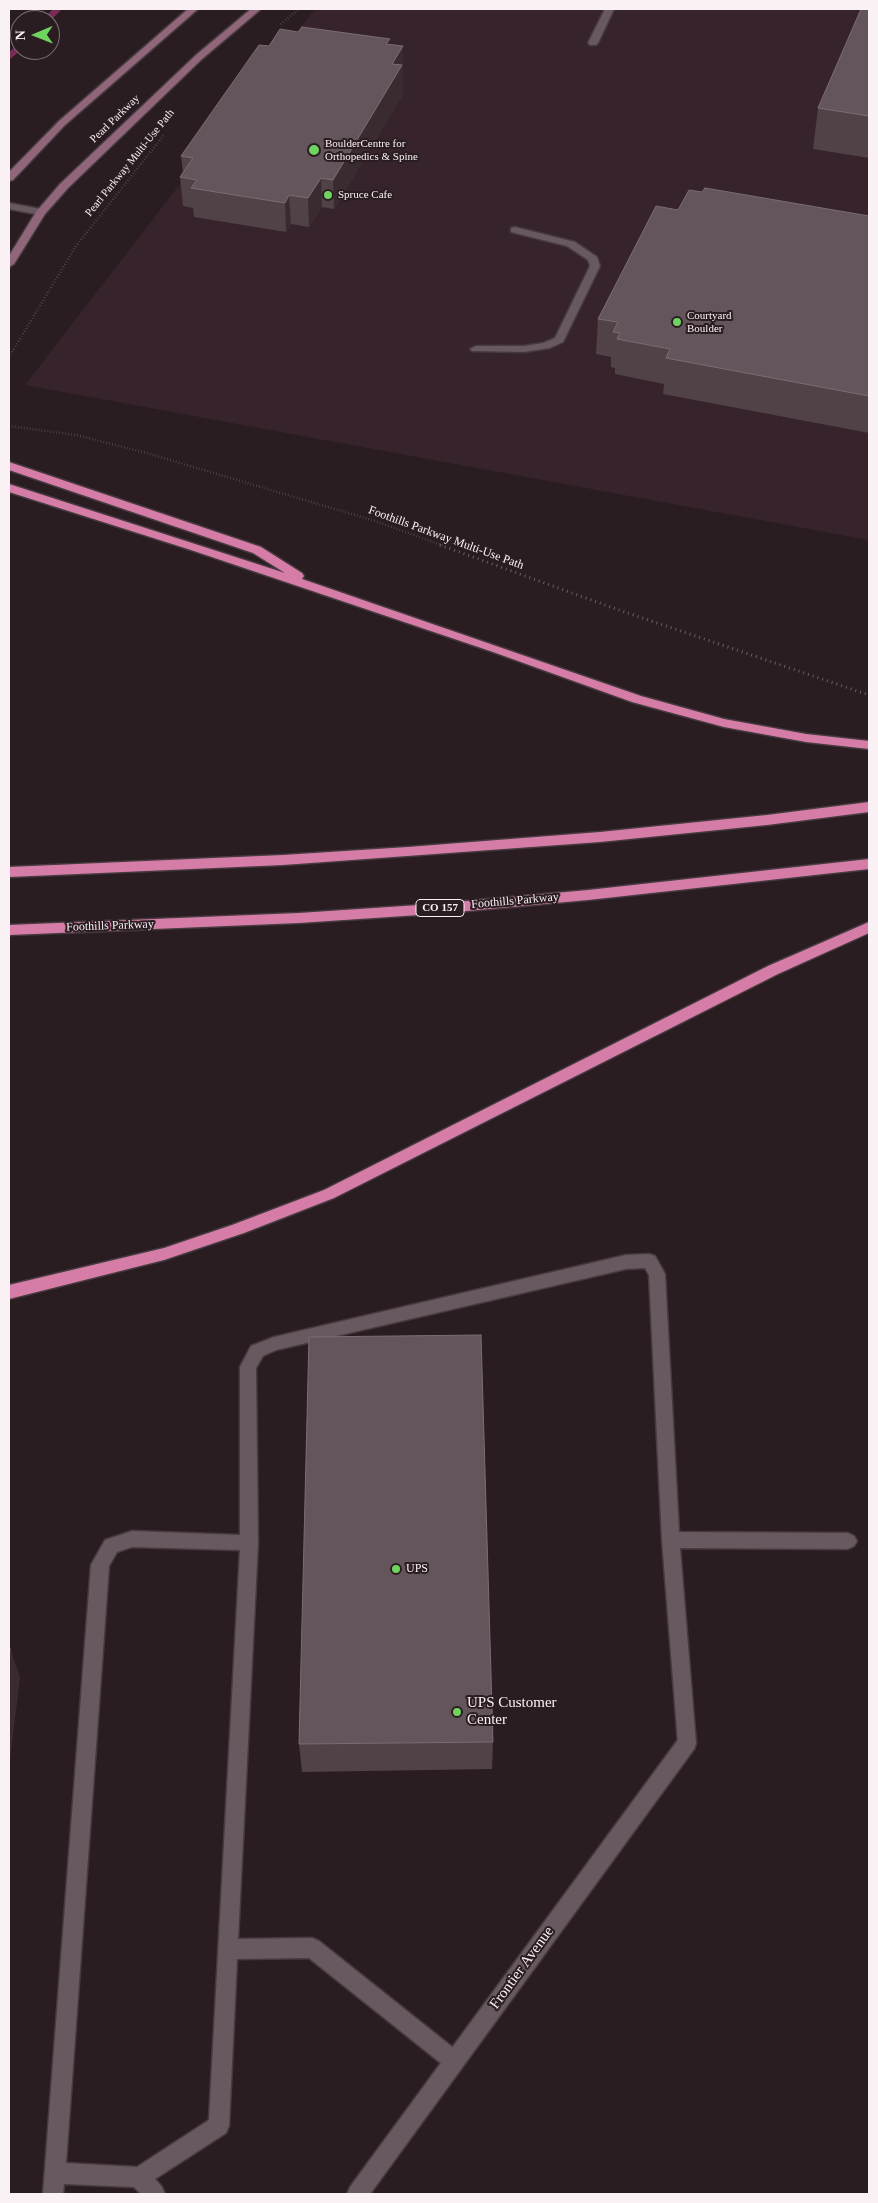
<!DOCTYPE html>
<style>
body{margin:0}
#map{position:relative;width:878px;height:2203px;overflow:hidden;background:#2a1d22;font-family:"Times New Roman",serif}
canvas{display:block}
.frame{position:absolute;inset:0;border:10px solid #faf1f5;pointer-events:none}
.north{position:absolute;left:10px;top:10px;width:50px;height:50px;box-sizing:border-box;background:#2a1d22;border:1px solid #7d7276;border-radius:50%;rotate:269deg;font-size:14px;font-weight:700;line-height:20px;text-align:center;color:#faf1f5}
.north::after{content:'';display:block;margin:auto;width:18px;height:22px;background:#70d35f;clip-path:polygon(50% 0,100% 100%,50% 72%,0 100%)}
</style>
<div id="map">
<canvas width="878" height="2203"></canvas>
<div class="frame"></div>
<div class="north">N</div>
</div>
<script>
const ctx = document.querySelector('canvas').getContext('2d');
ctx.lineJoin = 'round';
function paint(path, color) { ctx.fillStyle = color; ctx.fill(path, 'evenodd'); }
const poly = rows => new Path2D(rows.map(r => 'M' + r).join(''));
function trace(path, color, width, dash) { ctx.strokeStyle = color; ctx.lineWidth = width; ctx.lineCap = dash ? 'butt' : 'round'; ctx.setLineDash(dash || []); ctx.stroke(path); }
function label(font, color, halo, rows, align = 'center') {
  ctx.font = font + ' "Times New Roman",serif'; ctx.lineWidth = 4; ctx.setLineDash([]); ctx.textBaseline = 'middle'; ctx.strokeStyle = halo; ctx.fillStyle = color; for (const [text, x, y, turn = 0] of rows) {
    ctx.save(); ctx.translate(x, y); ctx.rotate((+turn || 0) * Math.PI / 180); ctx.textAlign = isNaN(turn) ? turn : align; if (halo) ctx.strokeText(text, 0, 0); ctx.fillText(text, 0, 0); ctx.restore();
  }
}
paint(poly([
 [315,9,869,9,869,540,25,385]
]), '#37232c');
paint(poly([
 [53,9,62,9,50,21,42,20,53,9],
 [20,43,21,50,9,60,9,52,20,43]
]), '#782b54');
const service = poly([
 [605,9,614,9,598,43,596,45,590,45,588,43,605,9],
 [515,227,575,242,597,257,600,266,563,342,550,348,524,352,472,351,470,349,476,346,524,346,543,343,555,338,590,266,588,260,567,246,511,232,511,228,515,227],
 [649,1254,655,1256,665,1274,679,1532,848,1533,854,1536,857,1541,854,1546,848,1549,680,1548,696,1743,694,1749,687,1752,680,1749,678,1743,662,1540,649,1275,645,1268,626,1269,276,1350,263,1356,256,1368,258,1543,238,1939,312,1938,319,1941,461,2054,464,2061,461,2068,454,2071,447,2068,309,1958,237,1959,229,2126,226,2133,155,2179,162,2187,165,2194,141,2194,134,2187,64,2184,63,2194,43,2194,91,1565,105,1540,132,1531,240,1535,240,1367,251,1346,274,1337,626,1255,649,1254],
 [132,1547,240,1550,209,2120,137,2167,66,2163,109,1566,117,1552,132,1547]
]);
const minor = poly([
 [687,1734,694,1737,696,1743,694,1749,370,2194,347,2194,350,2187,680,1737,687,1734]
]);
const tertiary = poly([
 [9,203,41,209,46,212,41,215,9,209,9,203]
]);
const secondary = poly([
 [188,9,198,9,65,125,13,180,9,181,9,172,59,121,188,9],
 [251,9,261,9,202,59,68,188,45,214,14,264,9,267,9,256,36,212,60,184,196,55,251,9]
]);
const trunk = poly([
 [9,462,261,547,302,573,304,576,302,579,641,696,724,719,806,734,869,741,869,749,806,742,724,727,632,702,493,652,191,550,9,492,9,484,285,573,253,553,9,470,9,462],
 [869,802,869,812,767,825,600,842,283,865,9,877,9,867,283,855,408,847,600,832,767,815,869,802],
 [869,859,869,869,588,900,434,914,299,923,9,935,9,925,299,913,434,904,588,890,869,859],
 [869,922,869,933,778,974,334,1198,244,1233,164,1260,9,1299,9,1285,164,1248,232,1225,324,1190,768,966,869,922]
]);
trace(service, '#453a3f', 3);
trace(minor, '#453a3f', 3);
trace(tertiary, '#453a3f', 3);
trace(secondary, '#453a3f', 3);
trace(trunk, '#453a3f', 3);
trace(poly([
 [281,24,299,9],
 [9,357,76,246,164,135],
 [9,426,76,435,143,452,375,521,444,546]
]), '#6a5e63', 2.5, [0.5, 2.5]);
trace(poly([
 [440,545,616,609,869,695]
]), '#6a5e63', 3, [1, 4]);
paint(service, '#68585f');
paint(minor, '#68585f');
paint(tertiary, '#68585f');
paint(secondary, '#91667a');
paint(trunk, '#d67da7');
paint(poly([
 [869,9,869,158,813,149,818,108],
 [390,44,403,75,402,76,403,94,334,209,322,207,309,227,291,224,286,232,194,217,193,208,183,206,180,177,183,173,181,156,269,46],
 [869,216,869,433,663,394,664,384,615,374,615,368,611,367,611,357,596,354,598,319],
 [493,1742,492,1769,302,1772,299,1744]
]), '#514248');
paint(poly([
 [403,46,403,94,334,209,333,180,392,64],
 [321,178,322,207,309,227,308,198],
 [289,195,291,224,286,232,285,203],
 [10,1648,20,1677,9,1769,9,1662]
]), '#3a2b31');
const building = poly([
 [861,9,869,9,869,116,818,108,861,9],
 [302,27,390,39,386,44,403,46,392,64,402,65,333,180,321,178,308,198,289,195,285,203,191,188,197,180,180,177,193,158,181,156,259,45,269,46,280,29,298,32,302,27],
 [705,188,869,216,869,396,666,358,670,349,617,339,620,333,613,332,618,322,598,319,656,206,678,210,689,190,702,192,705,188],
 [481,1335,493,1742,299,1744,309,1337,481,1335],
 [9,1648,10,1648,9,1662,9,1648]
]);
paint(building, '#63555b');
trace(building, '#7b6d73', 1);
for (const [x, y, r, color] of [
 [314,150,6,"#70d35f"],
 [328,195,5,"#70d35f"],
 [677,322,5,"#70d35f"],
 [396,1569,5,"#70d35f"],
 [457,1712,5,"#70d35f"]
]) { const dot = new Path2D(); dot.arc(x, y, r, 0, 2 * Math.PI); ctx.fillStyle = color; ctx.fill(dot); trace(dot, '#2a1d22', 2); }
label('11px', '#faf1f5', '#2a1d22', [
 ["Pearl Parkway",115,119,-44],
 ["Pearl Parkway Multi-Use Path",130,163,-51]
]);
label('11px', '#faf1f5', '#2a1d22', [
 ["BoulderCentre for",325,144],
 ["Orthopedics & Spine",325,157],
 ["Spruce Cafe",338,195],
 ["Courtyard",687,316],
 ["Boulder",687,329]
], 'left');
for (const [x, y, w] of [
 [440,908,48]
]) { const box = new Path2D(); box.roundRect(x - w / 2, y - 8.5, w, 17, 4); ctx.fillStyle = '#2a1d22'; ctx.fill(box); trace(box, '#faf1f5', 1); }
label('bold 11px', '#faf1f5', null, [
 ["CO 157",440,908]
]);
label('12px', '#faf1f5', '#2a1d22', [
 ["Foothills Parkway Multi-Use Path",446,538,20],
 ["Foothills Parkway",515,901,-5],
 ["Foothills Parkway",110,926,-2]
]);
label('12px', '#faf1f5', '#2a1d22', [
 ["UPS",406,1569]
], 'left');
label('15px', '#faf1f5', '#2a1d22', [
 ["UPS Customer",467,1703],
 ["Center",467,1720]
], 'left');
label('15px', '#faf1f5', '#2a1d22', [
 ["Frontier Avenue",522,1968,-54]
]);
</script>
